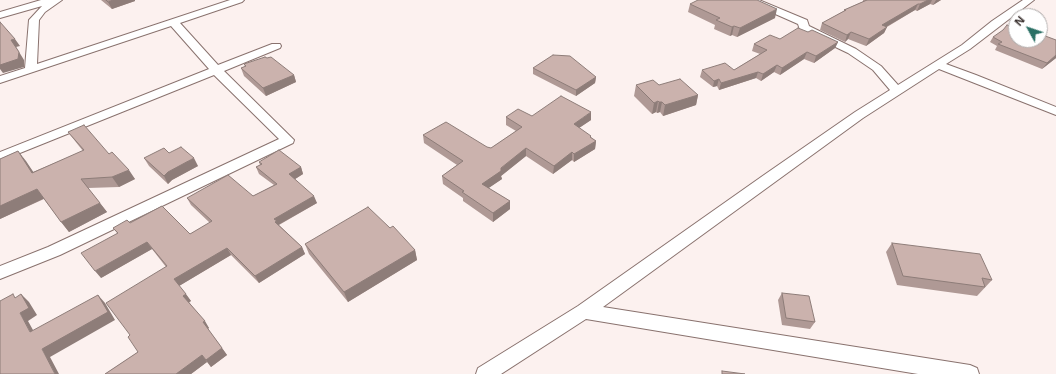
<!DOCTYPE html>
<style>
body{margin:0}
#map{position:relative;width:1056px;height:374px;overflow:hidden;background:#fcf1ef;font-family:"Open Sans",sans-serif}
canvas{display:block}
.north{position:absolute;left:1008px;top:8px;width:40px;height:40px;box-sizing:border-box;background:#fff;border:1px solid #b0acab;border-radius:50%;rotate:310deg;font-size:11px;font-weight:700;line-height:16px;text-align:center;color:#392f2d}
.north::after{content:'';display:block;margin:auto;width:14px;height:18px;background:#2b7065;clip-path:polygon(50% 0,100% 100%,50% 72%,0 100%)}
</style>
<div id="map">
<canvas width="1056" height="374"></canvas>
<div class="north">N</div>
</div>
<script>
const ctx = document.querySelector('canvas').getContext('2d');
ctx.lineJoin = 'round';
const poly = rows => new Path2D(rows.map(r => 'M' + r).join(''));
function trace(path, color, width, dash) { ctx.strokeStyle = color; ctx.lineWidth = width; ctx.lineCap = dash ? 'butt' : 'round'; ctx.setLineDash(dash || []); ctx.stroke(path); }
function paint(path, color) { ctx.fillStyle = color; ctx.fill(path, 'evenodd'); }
const street = poly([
 [41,0,62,0,45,12,39,20,37,64,230,0,244,0,242,2,180,23,218,65,272,44,280,44,281,46,280,48,224,71,294,140,293,143,60,255,0,279,0,266,48,247,279,139,214,75,0,161,0,152,209,69,171,26,0,83,0,76,25,68,29,20,42,6,0,18,0,12,41,0],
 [746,0,759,0,807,20,809,26,856,49,881,66,898,85,962,45,992,21,1023,0,1034,0,970,49,946,64,976,75,1056,107,1056,115,939,69,863,118,603,307,970,365,977,368,979,374,918,374,586,319,501,374,476,374,478,368,578,306,764,175,855,112,890,90,873,70,848,53,800,30,798,24,748,2,746,0]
]);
trace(street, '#89726e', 2);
paint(street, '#fff');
paint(poly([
 [101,0,135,0,135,1,112,9],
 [863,0,941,0,933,5,930,4,917,11,915,10,887,27,884,33,866,46,848,39,845,42,820,30,822,23,844,11,844,10,864,1,863,1],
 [690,4,775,18,737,37,732,35,730,36,714,29,715,25,688,12],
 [808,32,838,42,835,48,814,63,804,59,780,75,774,72,761,81,756,78,719,90,717,86,713,87,700,77,702,70,734,70,760,54,752,51,754,44,780,39],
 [993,37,1056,58,1042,69,995,50,997,46,990,42],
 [244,64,294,75,296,82,266,96,244,76,241,68,245,67],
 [533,68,596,77,595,83,576,96,533,74],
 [636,85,659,85,698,95,696,105,663,116,660,112,657,113,656,112,652,114,634,96],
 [532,116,591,120,579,128,596,141,595,149,574,162,572,160,553,174,526,156,501,176,502,179,488,188,510,201,510,209,493,222,463,201,463,198,443,184,442,176,457,165,424,143,423,135,491,148,516,131,506,125,506,117],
 [68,132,109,154,135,179,119,187,88,188,107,212,69,232,44,199,0,219,0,159,18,151,33,172,83,151,75,141],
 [169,153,198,166,172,180,168,184,149,166,144,158],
 [259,162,301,167,303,174,295,179,317,203,279,225,302,247,305,254,259,283,231,255,179,286,191,301,189,302,209,328,208,329,227,355,211,367,207,362,191,374,105,374,138,352,130,335,166,267,152,249,101,278,117,233,113,228,130,223,190,234,210,223,191,205,187,198,253,196,274,185,259,174,256,167,260,165],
 [390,228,415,250,417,260,348,302,309,254,305,244],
 [892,243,992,280,977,296,897,285,886,252],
 [782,293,815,322,810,329,782,325,778,300]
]), '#af9995');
paint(poly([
 [113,0,135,0,135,1,112,9,108,2],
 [928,0,932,0,930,4,917,11,920,4],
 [936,0,941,0,933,5],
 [918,4,915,10,879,31,882,25],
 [777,9,775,18,737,37,740,28],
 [734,26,732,35,730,36,732,27],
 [887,27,884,33,866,46,869,39],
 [851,32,848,39,845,42,847,35],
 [15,39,20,46,16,47,24,60,24,67,3,73,0,69,0,65,11,40],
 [838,42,835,48,814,63,816,56],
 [807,52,804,59,780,75,782,68],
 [1056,55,1056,58,1042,69,1047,63],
 [777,65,774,72,761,81,763,74],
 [758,72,756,78,719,90,721,83],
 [294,75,296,82,266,96,263,88],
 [596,77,595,83,576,96,576,90],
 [719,79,717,86,713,87,714,81],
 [698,95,696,105,663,116,665,105],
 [658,101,656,112,652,114,654,103],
 [659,102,662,102,660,112,657,113],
 [591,112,591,120,573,132,574,124],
 [596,141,595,149,574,162,574,154],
 [526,148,526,156,501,176,502,179,483,192,482,184],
 [18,151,26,161,40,182,32,173],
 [572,152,572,160,553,174,554,166],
 [194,158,198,166,172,180,168,184,164,176,168,172],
 [301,167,303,174,292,181,289,174],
 [129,170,135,179,119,187,112,177],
 [37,189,45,198,0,219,0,206],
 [314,196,317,203,278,225,275,222,274,219],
 [510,201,510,209,493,222,493,213],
 [100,203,107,212,69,232,61,222],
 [147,242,152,249,101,278,95,271],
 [302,247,305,254,259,283,255,276],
 [227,248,231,255,179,286,174,279],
 [415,250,417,260,348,302,344,292],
 [21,294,29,302,37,315,28,321,38,339,30,332,20,313],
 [186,294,191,301,188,303,183,296],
 [98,295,105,303,115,320,50,357,59,374,55,374,42,349],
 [205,321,209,328,207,329,203,322],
 [222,348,227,355,211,367,206,360],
 [202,355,207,362,191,374,176,374]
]), '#8e7d79');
const building = poly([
 [106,0,113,0,108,2,106,0],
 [698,0,757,0,777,9,740,28,734,26,732,27,716,20,720,18,690,4,698,0],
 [867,0,928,0,920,4,918,4,882,25,887,27,869,39,851,32,847,35,822,23,846,10,844,10,867,0],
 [0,22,15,39,11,40,19,52,18,59,0,65,0,22],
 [1007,25,1016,28,1016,40,1040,40,1040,34,1056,40,1056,55,1047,63,998,44,1002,42,993,37,1003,30,1007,25],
 [798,28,808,32,812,30,838,42,816,56,807,52,782,68,777,65,763,74,758,72,721,83,719,79,714,81,702,70,725,63,734,70,767,50,754,44,770,35,780,39,798,28],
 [553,55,570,56,596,77,576,90,533,68,553,55],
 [265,57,267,58,271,57,294,75,263,88,241,68,246,66,244,64,265,57],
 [680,79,698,95,665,105,662,102,659,102,658,101,654,103,636,85,653,80,659,85,680,79],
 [561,96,591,112,574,124,591,136,590,137,596,141,574,154,572,152,554,166,526,148,501,168,501,171,482,184,510,201,493,213,462,192,464,191,442,176,463,161,423,135,446,122,487,147,491,148,522,127,506,117,518,109,532,116,561,96],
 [84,125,109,154,112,152,129,170,112,177,81,179,100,203,61,222,37,189,0,206,0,159,18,151,32,173,84,150,68,132,84,125],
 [181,147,194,158,168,172,164,176,144,158,164,148,169,153,181,147],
 [279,150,301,167,289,174,314,196,274,219,277,221,275,222,302,247,255,276,227,248,174,279,186,294,183,296,205,321,203,322,222,348,206,360,202,355,176,374,105,374,138,352,128,337,130,335,106,303,167,266,147,242,95,271,81,253,118,233,113,228,127,220,130,223,162,206,190,234,212,221,187,198,228,175,253,196,277,184,256,167,262,164,259,162,279,150],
 [368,207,390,228,393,226,415,250,344,292,305,244,368,207],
 [892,243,980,254,992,280,982,278,985,287,903,276,892,243],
 [782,293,809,296,815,322,786,318,782,293],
 [13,294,15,298,21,294,29,308,20,313,30,332,98,295,108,312,42,349,55,374,0,374,0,301,13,294],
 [722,371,745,374,722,374,722,371]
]);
paint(building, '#cbb2ad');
trace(building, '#8e7d79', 1);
</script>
